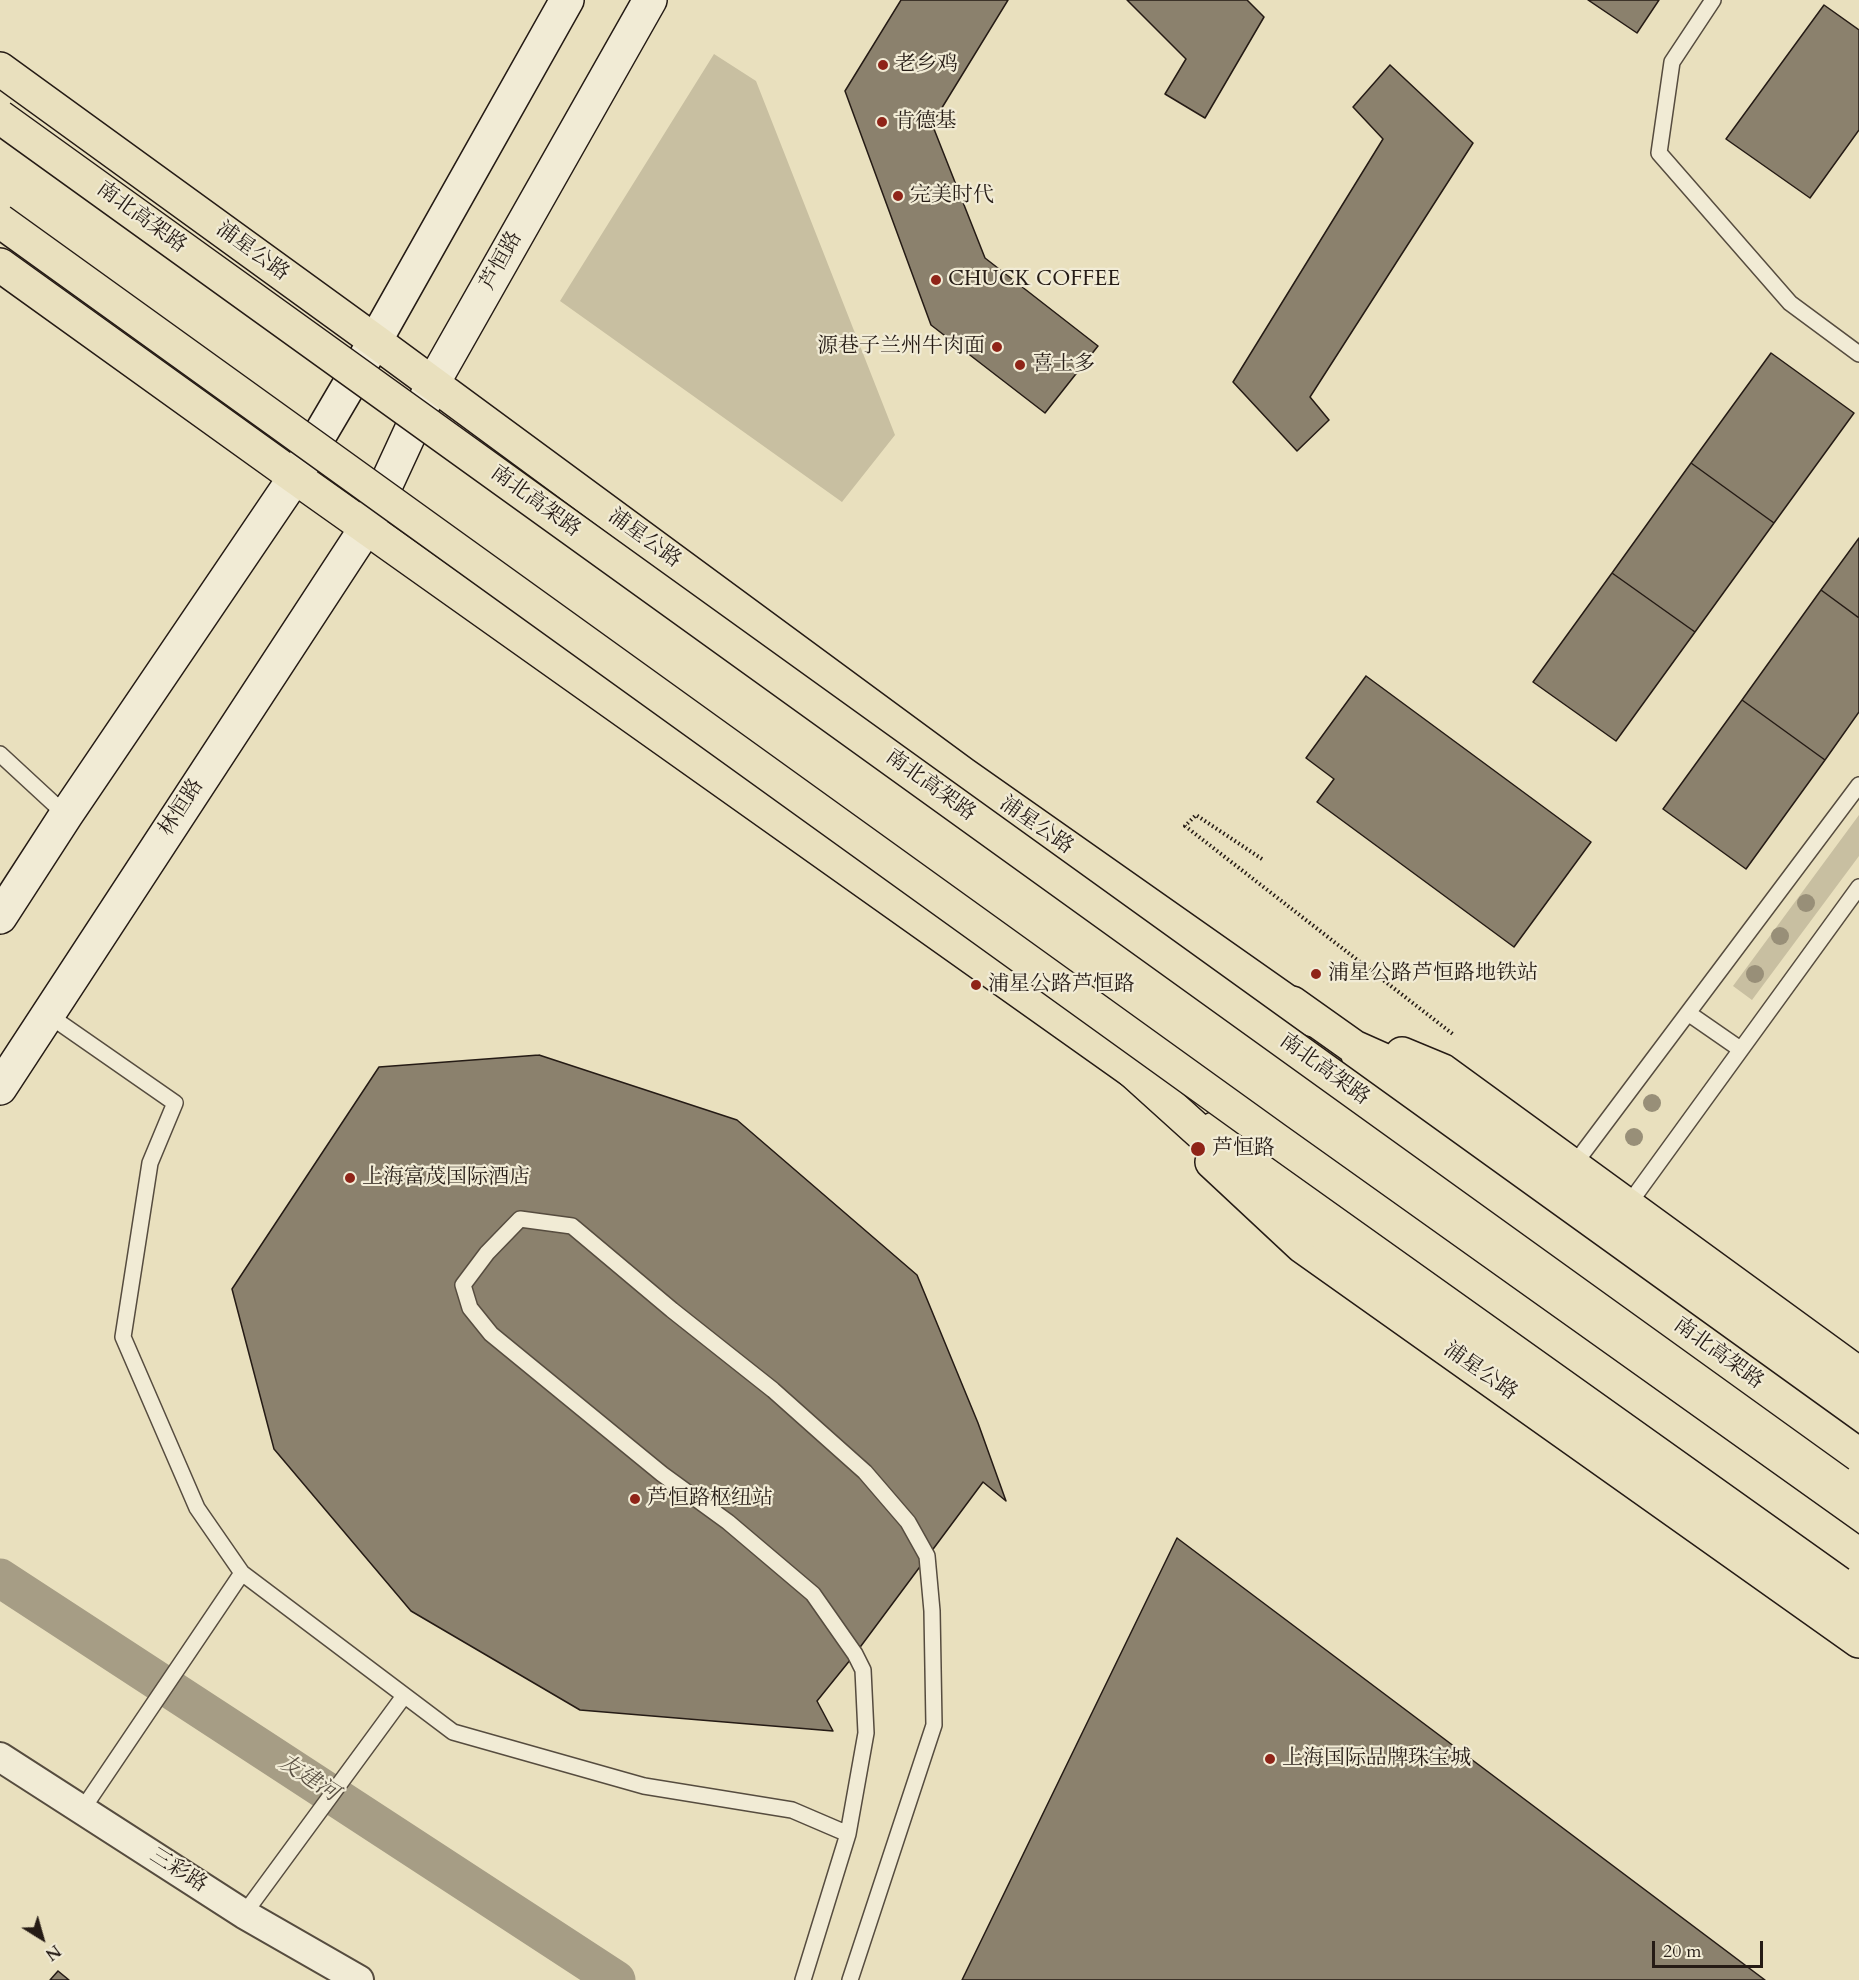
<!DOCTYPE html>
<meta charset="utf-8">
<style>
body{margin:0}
#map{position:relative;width:1859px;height:1980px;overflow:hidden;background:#e9e0be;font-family:Cardo,serif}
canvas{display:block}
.north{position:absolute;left:12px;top:1908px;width:60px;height:60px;-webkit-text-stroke:4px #f1ebd5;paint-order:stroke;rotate:143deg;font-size:16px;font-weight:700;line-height:24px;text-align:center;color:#251b15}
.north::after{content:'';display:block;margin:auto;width:21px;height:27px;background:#251b15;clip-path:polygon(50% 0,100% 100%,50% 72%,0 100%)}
.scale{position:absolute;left:1652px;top:1941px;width:111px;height:27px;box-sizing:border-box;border:3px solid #251b15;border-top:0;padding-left:8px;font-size:18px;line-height:21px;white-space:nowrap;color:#251b15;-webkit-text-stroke:4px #f1ebd5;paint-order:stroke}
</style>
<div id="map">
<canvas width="1859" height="1980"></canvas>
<div class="north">N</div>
<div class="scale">20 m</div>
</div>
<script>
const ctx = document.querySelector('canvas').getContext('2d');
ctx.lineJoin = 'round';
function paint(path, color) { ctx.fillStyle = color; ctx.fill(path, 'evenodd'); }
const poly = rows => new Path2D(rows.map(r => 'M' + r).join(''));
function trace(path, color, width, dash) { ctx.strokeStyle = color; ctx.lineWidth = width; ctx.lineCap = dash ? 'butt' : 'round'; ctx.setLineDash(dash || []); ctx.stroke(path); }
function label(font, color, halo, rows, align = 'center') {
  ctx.font = font + ' Cardo,"Noto Serif SC",serif'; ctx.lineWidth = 4.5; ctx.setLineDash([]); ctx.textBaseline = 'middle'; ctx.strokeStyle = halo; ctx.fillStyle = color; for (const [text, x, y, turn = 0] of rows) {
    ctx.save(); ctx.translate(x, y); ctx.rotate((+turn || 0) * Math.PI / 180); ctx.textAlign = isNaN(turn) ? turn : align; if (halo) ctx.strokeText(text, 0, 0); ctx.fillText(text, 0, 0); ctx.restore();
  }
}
paint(poly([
 [714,54,756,81,895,435,842,502,560,301],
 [1859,815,1859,856,1752,1000,1733,986]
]), '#c8bfa1');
trace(poly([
 [0,1578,616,1980]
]), '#a69d85', 39);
const building = poly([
 [901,0,1008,0,932,124,985,258,1098,346,1045,413,931,325,845,91,901,0],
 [1127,0,1247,0,1264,17,1205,118,1165,94,1186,59,1127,0],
 [1588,0,1659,0,1637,33,1588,0],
 [1824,5,1859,30,1859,130,1810,198,1726,139,1824,5],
 [1390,65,1473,143,1310,397,1329,420,1297,451,1233,382,1383,139,1353,107,1390,65],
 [1771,353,1854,413,1774,523,1691,463,1771,353],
 [1691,463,1774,523,1695,632,1612,573,1691,463],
 [1859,538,1859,618,1821,590,1859,538],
 [1612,573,1695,632,1616,741,1533,682,1612,573],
 [1821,590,1859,618,1859,712,1825,760,1742,700,1821,590],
 [1366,676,1591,842,1514,947,1317,802,1334,779,1306,758,1366,676],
 [1742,700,1825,760,1746,869,1663,809,1742,700],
 [539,1055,737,1120,917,1275,978,1423,1006,1501,983,1482,855,1654,817,1701,833,1731,580,1710,411,1611,274,1449,232,1289,379,1067,539,1055],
 [1177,1538,1765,1980,962,1980,1177,1538],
 [58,1971,69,1980,50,1980,58,1971]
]);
paint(building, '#8b816d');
trace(building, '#251b15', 1.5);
const service = poly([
 [1713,0,1672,62,1659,153,1790,303,1859,354],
 [0,754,66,815],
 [1688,1013,1740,1049],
 [47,1014,175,1103,150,1163,123,1337,197,1508,242,1573,453,1732,644,1786,792,1810,848,1834],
 [1573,1166,1859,785],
 [1628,1205,1859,887],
 [82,1810,242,1573],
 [244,1914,404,1696],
 [803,1980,848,1834,866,1733,863,1670,855,1654,813,1594,728,1522,662,1474,491,1334,470,1308,463,1285,487,1253,520,1219,572,1226,672,1310,773,1390,865,1472,908,1522,927,1556,932,1611,934,1725,850,1980]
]);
const minor = poly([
 [0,1757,244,1914,359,1980]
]);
const secondary = poly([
 [0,917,66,815,295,477,375,341,567,0],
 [0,1088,366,528,433,383,650,0]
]);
const primary = poly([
 [0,69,375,341,963,774,1313,1020],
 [0,265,295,477,1152,1085],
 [1402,1054,1443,1071,1859,1374],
 [1358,1055,1539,1196,1859,1426],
 [1214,1129,1859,1589],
 [1212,1162,1302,1246,1859,1641]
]);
const trunk = poly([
 [1292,1003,1354,1047,1428,1080,1859,1396],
 [1130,1069,1234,1163,1317,1229,1859,1609]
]);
trace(service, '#564c3f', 18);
trace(minor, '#564c3f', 32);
trace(secondary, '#251b15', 36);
trace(primary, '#251b15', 36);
trace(trunk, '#251b15', 36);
trace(poly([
 [1262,859,1196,815,1185,826,1454,1035]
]), '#251b15', 4, [1.5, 3]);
trace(service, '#f1ebd5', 15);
trace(minor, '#f1ebd5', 28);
trace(secondary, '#f1ebd5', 33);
trace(primary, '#e9e0be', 33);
trace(trunk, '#e9e0be', 33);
const trunkBridge = poly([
 [0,117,1859,1455],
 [0,221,1275,1139,1859,1555]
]);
trace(trunkBridge, '#251b15', 36, []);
trace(trunkBridge, '#e9e0be', 33);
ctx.fillStyle = '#988f78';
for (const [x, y] of [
 [1806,903],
 [1780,936],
 [1755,974],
 [1652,1103],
 [1634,1137]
]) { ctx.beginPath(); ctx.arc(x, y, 9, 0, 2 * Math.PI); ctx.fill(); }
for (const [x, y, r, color] of [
 [883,65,6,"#8f2418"],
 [882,122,6,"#8f2418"],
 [898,196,6,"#8f2418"],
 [936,280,6,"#8f2418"],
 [997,347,6,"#8f2418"],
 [1020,365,6,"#8f2418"],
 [1316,974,6,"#8f2418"],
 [976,985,6,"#8f2418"],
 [1198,1149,8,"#8f2418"],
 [350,1178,6,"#8f2418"],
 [635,1499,6,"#8f2418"],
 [1270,1759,6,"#8f2418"]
]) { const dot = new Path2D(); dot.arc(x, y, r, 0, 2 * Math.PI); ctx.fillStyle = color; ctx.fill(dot); trace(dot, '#f1ebd5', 2); }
label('21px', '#251b15', '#f1ebd5', [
 ["老乡鸡",895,65],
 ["肯德基",894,122],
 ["完美时代",910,196],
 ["CHUCK COFFEE",948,280],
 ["源巷子兰州牛肉面",985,347,"right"],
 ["喜士多",1032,365],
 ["浦星公路芦恒路地铁站",1328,974],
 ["浦星公路芦恒路",988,985],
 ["芦恒路",1212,1149],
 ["上海富茂国际酒店",362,1178],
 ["芦恒路枢纽站",647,1499],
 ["上海国际品牌珠宝城",1282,1759]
], 'left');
label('21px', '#251b15', '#f1ebd5', [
 ["南北高架路",141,218,36],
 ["浦星公路",252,252,36],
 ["芦恒路",502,261,-61],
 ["南北高架路",535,502,36],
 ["浦星公路",644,539,36],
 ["南北高架路",930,786,36],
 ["林恒路",182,808,-57],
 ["浦星公路",1036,826,35],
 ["南北高架路",1324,1070,36],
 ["南北高架路",1718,1354,36],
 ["浦星公路",1480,1372,35],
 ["三彩路",178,1871,32]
]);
label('italic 22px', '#594f42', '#f1ebd5', [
 ["友建河",308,1779,33]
]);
</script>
